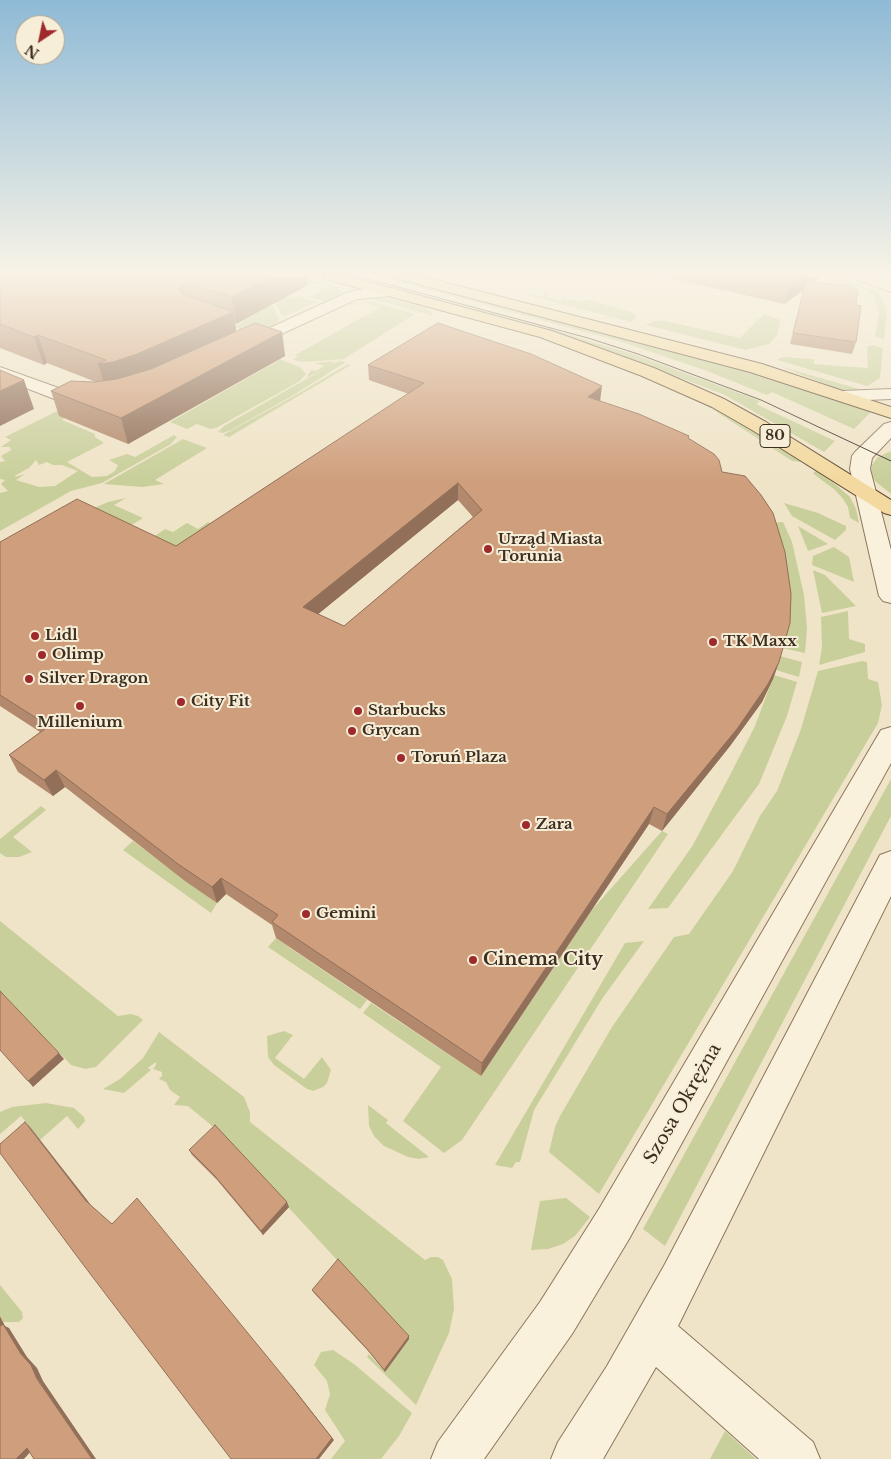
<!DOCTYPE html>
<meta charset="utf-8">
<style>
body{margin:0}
#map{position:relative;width:891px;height:1459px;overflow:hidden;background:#f0e4c8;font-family:"Libre Baskerville",serif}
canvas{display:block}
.north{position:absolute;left:15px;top:15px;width:50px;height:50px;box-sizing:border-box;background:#f7eed8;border:1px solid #ada18e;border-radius:50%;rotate:214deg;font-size:14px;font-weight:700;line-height:20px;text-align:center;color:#3d2e20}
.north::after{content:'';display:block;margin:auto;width:18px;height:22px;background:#9e2a2b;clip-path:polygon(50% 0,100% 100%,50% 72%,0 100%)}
</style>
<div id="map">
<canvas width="891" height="1459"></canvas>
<div class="north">N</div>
</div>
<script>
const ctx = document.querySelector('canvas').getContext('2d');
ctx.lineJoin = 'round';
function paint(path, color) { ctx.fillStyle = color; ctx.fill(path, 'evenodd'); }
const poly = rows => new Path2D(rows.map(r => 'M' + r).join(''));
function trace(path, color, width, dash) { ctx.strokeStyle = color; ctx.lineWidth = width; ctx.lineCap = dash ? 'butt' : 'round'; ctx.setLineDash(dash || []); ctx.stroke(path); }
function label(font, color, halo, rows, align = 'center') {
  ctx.font = font + ' "Libre Baskerville",serif'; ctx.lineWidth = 4; ctx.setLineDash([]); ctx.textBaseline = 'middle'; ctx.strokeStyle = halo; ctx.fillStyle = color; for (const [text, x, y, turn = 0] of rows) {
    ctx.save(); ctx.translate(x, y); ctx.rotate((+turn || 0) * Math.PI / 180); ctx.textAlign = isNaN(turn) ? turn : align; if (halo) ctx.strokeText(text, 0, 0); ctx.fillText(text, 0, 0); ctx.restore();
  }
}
paint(poly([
 [287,276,296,276,338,287,342,293,326,301,311,298,309,297,328,287],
 [346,276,352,276,551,329,636,355,760,401,756,404,835,441,824,452,725,395,613,352,530,325],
 [376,276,390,276,705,359,747,370,871,412,854,429,772,392,767,395,707,371,619,341],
 [836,276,876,292,881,296,887,311,884,339,875,336,879,312,873,294,868,292,869,289,856,287,857,290,847,289,835,287,836,282,831,281,829,286,828,285,833,278],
 [526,293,540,296,545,293,549,294,546,297,560,301,564,298,581,302,586,300,595,301,605,305,632,312,636,317,631,322,530,296],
 [267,295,279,319,277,323,256,333,249,332,222,323,224,321,237,325,261,311],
 [271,296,292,298,297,296,317,302,283,317],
 [366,297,384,298,426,308,432,312,433,316],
 [363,300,415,314,344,359,304,362,293,360,298,356,295,355,381,307,361,301,352,306,349,305],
 [764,314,780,320,778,334,769,344,746,350,645,325,655,321,666,321,740,338],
 [873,345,883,348,880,378,867,386,777,360,782,357,811,359,814,359,814,364,868,368,867,347],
 [253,349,300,367,306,374,300,381,216,428,210,429,197,424,187,429,170,422,279,360,259,353],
 [335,361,331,364,340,361,346,362,292,396,231,430,223,433,218,432,224,426,324,369,306,378,311,370,316,371,324,366,315,363],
 [348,364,351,365,229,437,223,435,294,396],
 [779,366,866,391,841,390],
 [703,403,749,429,801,462,792,461],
 [59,410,70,414,62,420,95,434,95,437,104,443,67,462,92,477,107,476,115,471,118,465,109,460,127,454,135,457,174,435,177,437,171,444,102,483,71,491,0,531,0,493,8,491,1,484,5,480,0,479,0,462,5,461,1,456,11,450,10,447,1,447,11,440,5,437],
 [36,460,39,465,47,462,53,465,62,465,78,471,55,486,39,487,16,480,25,474,15,477,16,475,29,468],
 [183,439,207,448,155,480,164,484,142,487,104,484],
 [891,451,891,494,875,481,871,472,872,465,878,457],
 [816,471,835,484,850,497,856,509,859,523,850,518,848,507,843,499,835,490,815,475,813,473],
 [126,498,114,505,143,518,125,529,87,511,108,502],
 [784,503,818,513,846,526,846,530,835,540,792,516],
 [208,522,224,529,192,559,150,539,165,529,173,532,187,523,198,529],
 [783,522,792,542,804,595,807,628,805,653,782,648,764,523],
 [798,526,828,544,808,551],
 [834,547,849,557,854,582,812,565,813,556],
 [813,570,825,575,856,606,822,613],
 [848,611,849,639,865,644,865,652,819,665,822,647,821,617],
 [780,656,802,662,799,677,776,670],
 [862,661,867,662,868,679,878,682,882,705,878,723,599,1194,549,1152,555,1127,560,1116,612,1027,674,937,689,934,733,871,760,816,777,791,801,729,818,671],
 [774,675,797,682,787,716,759,784,668,908,648,909,693,845,730,775,755,726],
 [891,779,891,816,665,1246,643,1229],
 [41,806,46,810,13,837,32,852,19,857,6,857,0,853,0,839],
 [662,831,668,834,462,1140,444,1153,403,1121,441,1067,363,1013,371,1003,481,1076,591,911],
 [133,841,217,903,211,913,123,850],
 [0,921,118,1016,131,1014,138,1016,143,1020,96,1067,85,1069,71,1065,0,992],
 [276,938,290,948,367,1000,360,1009,268,947],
 [644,941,602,999,534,1110,520,1162,516,1162,512,1168,495,1165,625,943],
 [284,1031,293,1035,275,1058,304,1079,322,1057,331,1070,327,1083,323,1087,313,1091,307,1089,274,1065,268,1057,267,1036],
 [159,1032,244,1097,250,1112,250,1122,425,1260,431,1257,438,1257,443,1260,452,1279,454,1309,449,1333,416,1405,367,1357,369,1354,385,1372,385,1312,217,1130,188,1106,174,1105,180,1097,170,1090,166,1082,159,1079,162,1076,162,1072,153,1069,156,1065,156,1062,148,1068,151,1070,124,1093,103,1089,120,1079,143,1058],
 [46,1103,74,1108,84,1117,85,1121,78,1129,67,1116,40,1140,21,1116,0,1134,0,1112,12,1107],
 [368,1105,388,1120,386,1123,429,1157,419,1159,408,1157,384,1146,374,1136,369,1126],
 [566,1198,590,1217,575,1236,563,1244,548,1249,531,1250,540,1201],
 [0,1285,22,1312,23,1318,19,1322,3,1322,0,1315],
 [333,1350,354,1364,412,1413,399,1436,381,1459,331,1459,345,1441,325,1410,330,1394,327,1381,314,1365,321,1352],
 [725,1431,756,1459,710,1459]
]), '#c9cf9b');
const minor = poly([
 [853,276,872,276,891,283,891,292,855,279,853,276],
 [369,288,391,288,396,289,398,292,396,295,391,296,357,299,249,349,237,349,235,346,237,343,348,292,369,288],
 [0,367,67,391,92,396,95,400,92,404,86,405,57,400,0,378,0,367],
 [891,389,891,399,843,401,837,400,834,396,837,392,843,391,891,389],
 [891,422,891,438,872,458,870,469,891,550,891,603,883,601,879,596,850,469,852,456,855,452,884,424,891,422],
 [891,727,891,763,629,1239,572,1334,484,1459,431,1459,438,1442,540,1302,599,1209,881,730,891,727],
 [891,851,891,896,678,1326,813,1442,820,1459,759,1459,656,1367,603,1459,551,1459,558,1442,607,1366,665,1264,880,855,891,851]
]);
const major = poly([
 [323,276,346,276,552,331,654,368,724,399,766,422,891,500,891,515,884,513,752,430,712,407,642,376,540,337,325,279,323,276],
 [397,276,420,276,762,364,891,407,891,418,750,372,399,279,397,276]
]);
trace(minor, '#8d765c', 2);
trace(major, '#5b4430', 2);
paint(minor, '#faf1dc');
paint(major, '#f3d9a0');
trace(poly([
 [357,276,588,338,638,354,761,400,891,461]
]), '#3d2e20', 1);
paint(poly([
 [0,276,307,276,308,285,236,324,235,323,236,331,282,332,285,356,128,444,59,416,51,391,96,382,47,363,44,365,0,348],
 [661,276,820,276,819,278,814,282,849,289,856,305,856,342,852,354,790,344,804,290,784,304],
 [368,365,600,401,688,438,722,472,779,662,773,679,762,702,730,746,662,831,649,824,481,1076,276,938,272,925,226,894,217,903,185,881,65,787,53,796,18,772,9,755,40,732,0,706,0,542,176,546,409,394,369,380],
 [458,500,473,517,344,626,318,614],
 [189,1150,289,1207,263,1235,217,1180,192,1155],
 [312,1290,409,1336,409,1339,385,1372,370,1353,314,1293]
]), '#b2896c');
paint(poly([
 [273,276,307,276,308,285,236,324,232,297],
 [804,276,820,276,819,278,784,304,789,287],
 [182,285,188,312,178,289],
 [233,312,238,340,107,392,98,364],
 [282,332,285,356,128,444,121,418],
 [38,335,47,363,44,365,34,337],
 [24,380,34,409,0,426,0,391],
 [602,386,600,402,588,397],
 [458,483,458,500,306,624,303,607],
 [779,662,773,679,762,702,730,746,662,831,667,814],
 [56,770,65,787,53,796,44,780],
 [654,807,649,824,481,1076,482,1063],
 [221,878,226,894,217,903,212,887],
 [59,1053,64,1059,33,1087,28,1081],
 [25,1122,30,1127,91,1205,86,1201],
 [287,1202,289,1207,263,1235,261,1231],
 [0,1316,5,1326,9,1328,27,1357,37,1368,43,1381,96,1459,92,1459,1,1326,0,1324],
 [409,1336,409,1339,385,1372,384,1370],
 [291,1385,334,1440,319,1459,316,1459],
 [27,1448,33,1449,24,1459,16,1459]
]), '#916f58');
const building = poly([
 [0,276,273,276,232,297,194,285,182,285,178,289,183,294,233,312,137,354,113,362,98,364,106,360,38,335,34,337,0,324,0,276],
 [739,276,804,276,789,287,739,276],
 [806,281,849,286,849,289,858,290,856,305,861,306,856,342,793,333,806,281],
 [255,323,282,332,121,418,51,391,71,381,94,382,117,379,151,369,255,323],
 [438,323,531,354,602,386,588,397,639,414,689,436,688,438,714,454,719,460,722,472,745,476,761,495,773,513,785,552,791,594,790,623,779,662,768,684,737,729,667,814,654,807,482,1063,272,922,278,915,221,878,212,887,178,864,56,770,44,780,9,755,49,726,0,695,0,542,77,499,176,546,424,383,368,365,438,323],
 [458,483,482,510,344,626,303,607,458,483],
 [0,370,24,380,0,391,0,370],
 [0,991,59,1053,28,1081,0,1050,0,991],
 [25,1122,86,1201,112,1224,137,1198,288,1382,332,1438,316,1459,231,1459,82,1263,0,1153,0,1144,25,1122],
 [215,1125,287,1202,261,1231,214,1175,189,1150,215,1125],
 [338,1259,409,1336,384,1370,368,1350,312,1290,338,1259],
 [0,1324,1,1326,3,1324,21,1354,31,1365,37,1379,92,1459,34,1459,27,1448,16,1459,0,1459,0,1324]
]);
paint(building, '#cf9f7d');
trace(building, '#916f58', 1);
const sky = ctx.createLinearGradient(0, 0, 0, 480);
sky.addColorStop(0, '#8fbad6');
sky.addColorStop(0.57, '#f8f3e6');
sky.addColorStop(1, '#f8f3e600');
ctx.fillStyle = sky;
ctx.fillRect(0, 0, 891, 480);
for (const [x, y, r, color] of [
 [488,549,5,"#9e2a2b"],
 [35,636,5,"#9e2a2b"],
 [713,642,5,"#9e2a2b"],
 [42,655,5,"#9e2a2b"],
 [29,679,5,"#9e2a2b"],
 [181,702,5,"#9e2a2b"],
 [80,706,5,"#9e2a2b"],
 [358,711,5,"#9e2a2b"],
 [352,731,5,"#9e2a2b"],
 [401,758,5,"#9e2a2b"],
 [526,825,5,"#9e2a2b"],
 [306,914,5,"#9e2a2b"],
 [473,960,5,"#9e2a2b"]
]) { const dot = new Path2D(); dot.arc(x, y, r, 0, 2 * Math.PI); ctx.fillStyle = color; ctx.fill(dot); trace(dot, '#f7eed8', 2); }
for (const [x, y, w] of [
 [775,436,30]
]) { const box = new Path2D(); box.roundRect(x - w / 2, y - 11.5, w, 23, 4); ctx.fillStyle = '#f7eed8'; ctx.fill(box); trace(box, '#3d2e20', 1); }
label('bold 14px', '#3d2e20', null, [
 ["80",775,436]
]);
label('bold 15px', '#3d2e20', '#f7eed8', [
 ["Urząd Miasta",498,540],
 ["Torunia",498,557],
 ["Lidl",45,636],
 ["TK Maxx",723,642],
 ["Olimp",52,655],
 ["Silver Dragon",39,679],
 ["City Fit",191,702],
 ["Starbucks",368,711],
 ["Millenium",80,723,"center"],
 ["Grycan",362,731],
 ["Toruń Plaza",411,758],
 ["Zara",536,825],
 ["Gemini",316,914]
], 'left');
label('bold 18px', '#3d2e20', '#f7eed8', [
 ["Cinema City",483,960]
], 'left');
label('18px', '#3d2e20', '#f7eed8', [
 ["Szosa Okrężna",683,1104,-60]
]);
</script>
